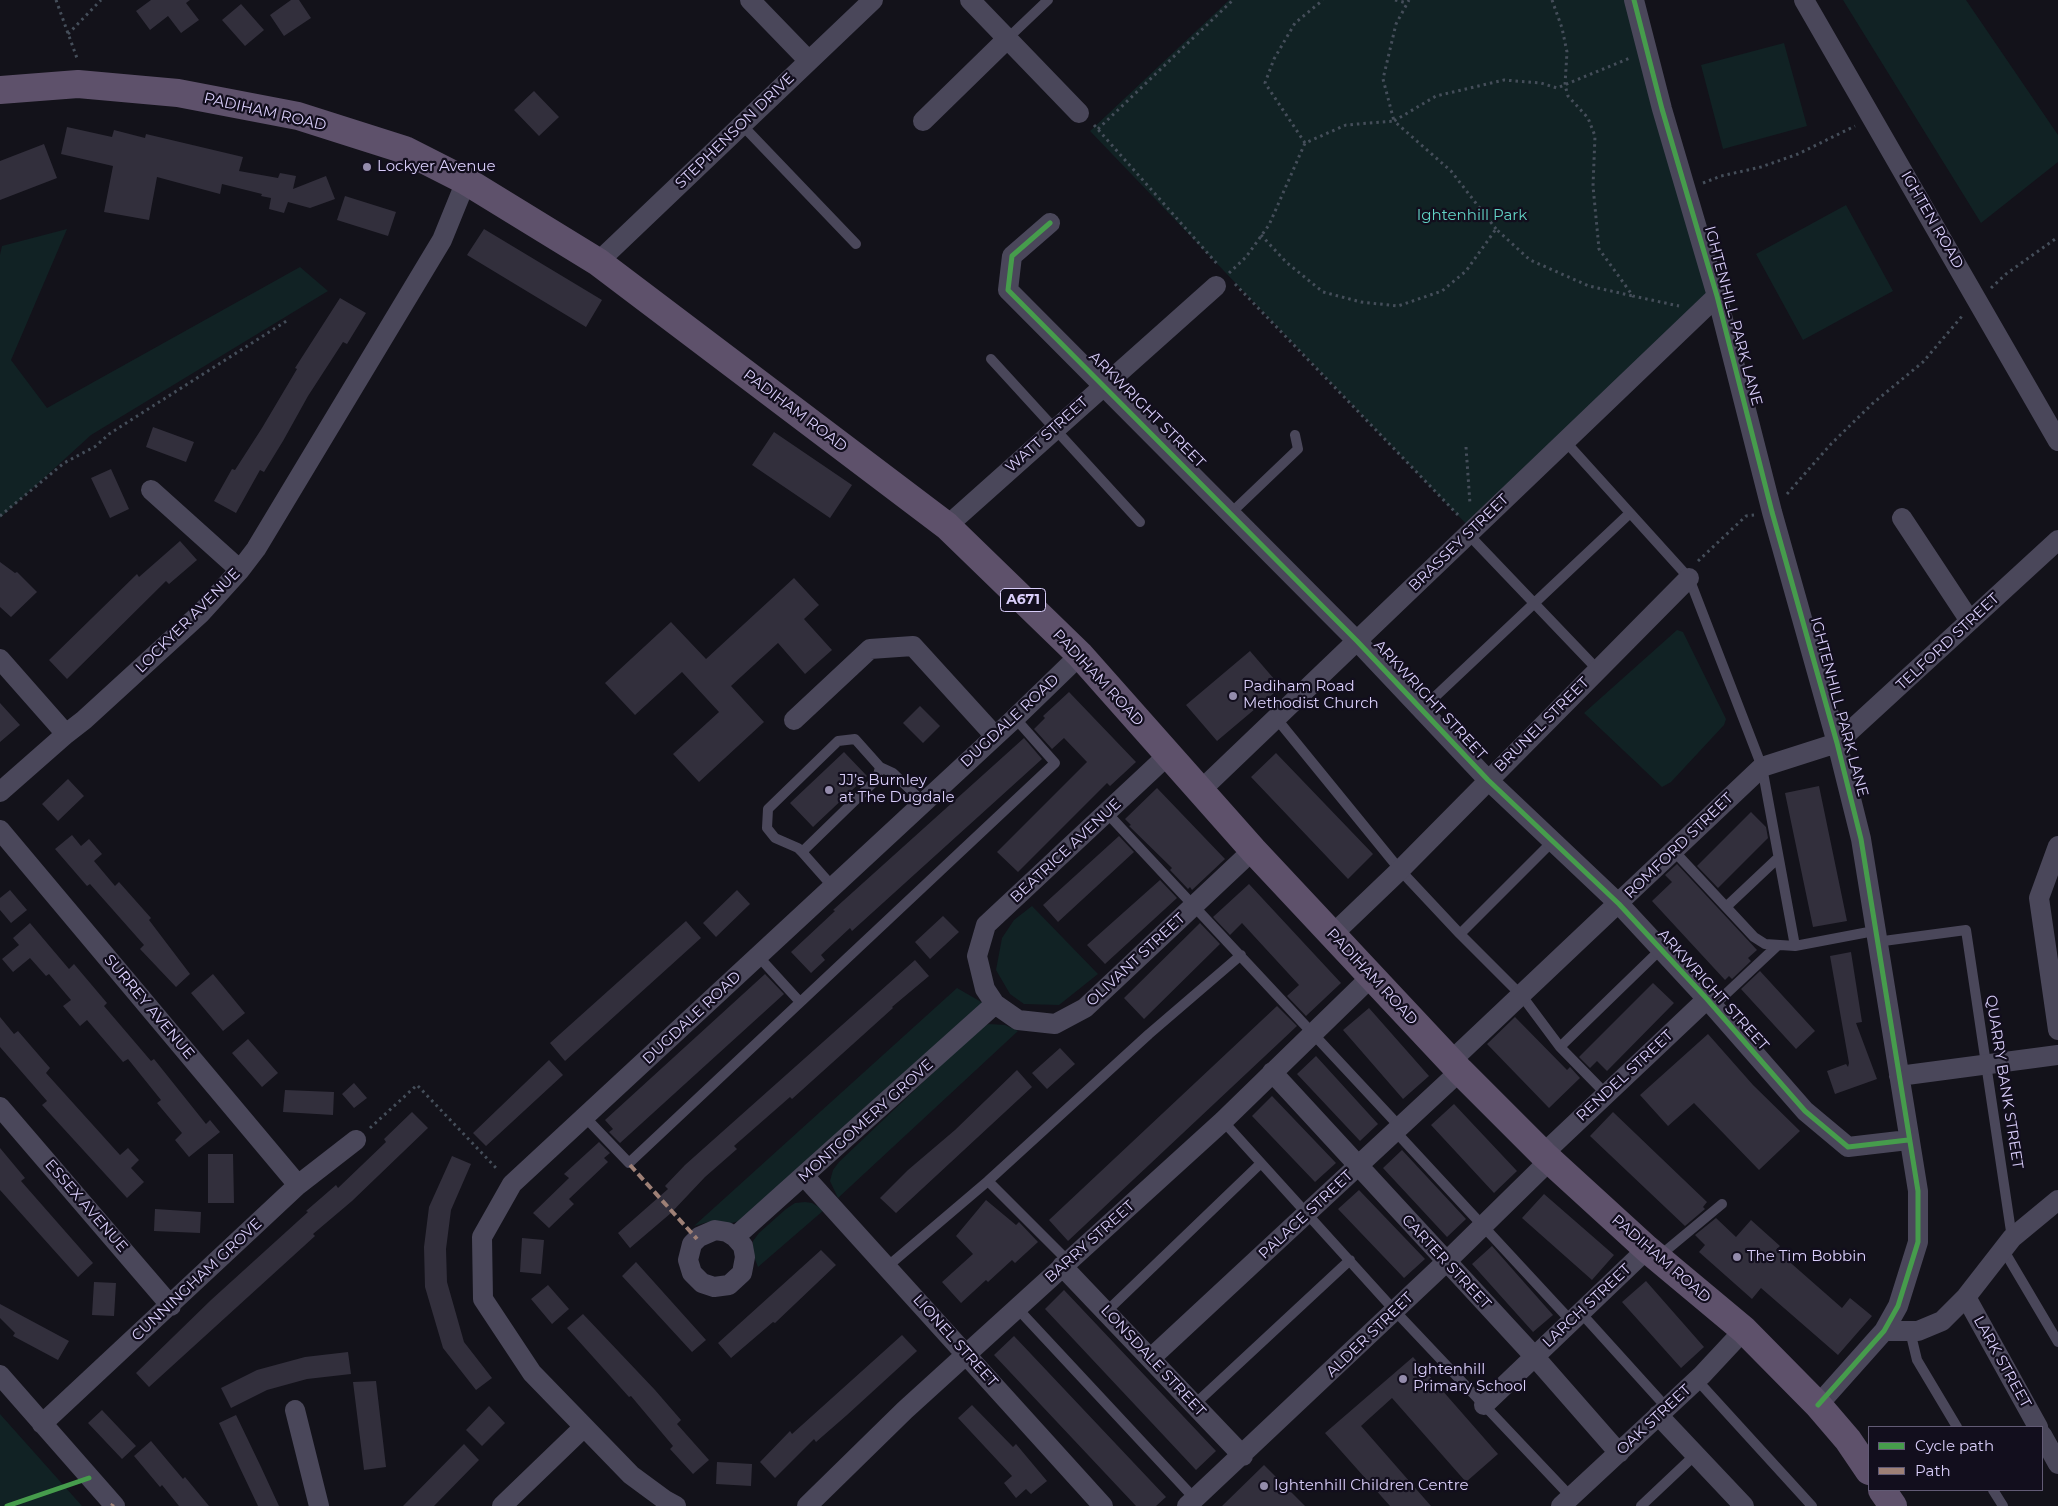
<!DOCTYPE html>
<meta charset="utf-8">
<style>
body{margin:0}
#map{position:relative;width:2058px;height:1506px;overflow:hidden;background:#13121a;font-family:Montserrat,sans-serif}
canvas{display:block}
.legend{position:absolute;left:1868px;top:1426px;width:175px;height:65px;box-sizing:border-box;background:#120e1d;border:1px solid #625b75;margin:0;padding:6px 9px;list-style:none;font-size:15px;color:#d9cefa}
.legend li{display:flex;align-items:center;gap:10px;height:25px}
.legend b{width:25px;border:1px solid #625b75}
</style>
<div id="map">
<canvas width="2058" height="1506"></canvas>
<ul class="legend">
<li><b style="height:6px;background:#469c4c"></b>Cycle path</li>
<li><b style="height:6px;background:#9e8076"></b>Path</li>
</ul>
</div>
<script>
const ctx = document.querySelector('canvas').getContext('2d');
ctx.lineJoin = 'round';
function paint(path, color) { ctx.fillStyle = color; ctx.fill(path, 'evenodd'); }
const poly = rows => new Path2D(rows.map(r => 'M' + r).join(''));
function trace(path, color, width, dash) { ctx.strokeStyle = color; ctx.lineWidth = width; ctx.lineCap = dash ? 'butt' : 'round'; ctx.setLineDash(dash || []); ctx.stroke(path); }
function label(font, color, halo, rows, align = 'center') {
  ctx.font = font + ' Montserrat,sans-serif'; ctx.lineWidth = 4.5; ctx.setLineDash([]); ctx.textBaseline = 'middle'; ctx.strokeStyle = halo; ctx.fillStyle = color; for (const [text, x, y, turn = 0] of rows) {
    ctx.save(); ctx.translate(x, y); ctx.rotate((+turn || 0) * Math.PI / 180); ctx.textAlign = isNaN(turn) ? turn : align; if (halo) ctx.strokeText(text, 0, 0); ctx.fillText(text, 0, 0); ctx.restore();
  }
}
paint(poly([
 [1229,0,1639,0,1717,296,1472,530,1090,131],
 [1843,0,1966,0,2058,135,2058,162,1981,223],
 [1784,43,1807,126,1723,149,1701,65],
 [1846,205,1893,291,1803,340,1756,254],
 [67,229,11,360,47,408,300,267,328,291,91,435,0,518,0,255,2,246],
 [1677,630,1683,632,1726,719,1724,725,1671,782,1662,787,1584,713],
 [1032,906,1098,974,1059,1005,1024,1004,1010,994,996,970,1002,938,1014,920],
 [957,988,983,1003,740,1221,727,1224,708,1222,694,1226],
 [989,1024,1005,1025,1018,1031,838,1198,830,1181,833,1170,839,1162,981,1027],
 [805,1202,812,1203,824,1210,758,1267,753,1254,753,1241,759,1233,786,1209,795,1203],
 [0,1414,82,1506,0,1506]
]), '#112224');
paint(poly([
 [151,0,190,0,186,3,199,20,181,33,168,16,150,30,136,11],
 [291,0,299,0,311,18,284,36,270,15],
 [241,4,264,30,245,46,222,20],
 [534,91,559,117,539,136,514,110],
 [67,127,112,137,114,130,145,138,146,134,243,157,239,171,278,178,280,173,296,176,293,189,326,176,335,199,310,208,288,202,284,213,269,209,271,198,261,196,262,194,222,184,220,194,157,177,149,220,104,212,113,166,61,154],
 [44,144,57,178,0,200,0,161],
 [345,196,396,212,388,236,337,220],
 [484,229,602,300,586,327,467,255],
 [340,298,366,313,347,344,343,342,308,396,283,441,264,472,260,470,236,513,214,501,232,469,235,470,262,428,297,369,295,368],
 [153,427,194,442,186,462,146,447],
 [774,432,852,485,830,518,752,465],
 [111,469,129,509,110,518,91,478],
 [180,541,197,560,169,584,166,581,67,679,49,660,137,574,139,577],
 [0,562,15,573,17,572,37,592,11,617,0,607],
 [794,578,819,605,804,619,832,650,805,674,778,643,731,686,764,722,699,782,673,754,719,712,682,672,635,715,605,683,671,622,706,659],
 [1250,651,1281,687,1217,741,1186,705],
 [1069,692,1136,762,1110,786,1107,783,1018,872,997,852,1087,762,1064,738,1052,749,1034,729,1045,718,1043,716],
 [0,703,20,725,0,742],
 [920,706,940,726,923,743,903,723],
 [1024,738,1042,759,852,931,850,928,821,955,825,960,811,973,791,952,835,911,833,910],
 [844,752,867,776,813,827,790,803],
 [1276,753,1373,854,1348,879,1251,777],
 [68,779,84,796,58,821,42,804],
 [1819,786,1847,921,1813,927,1785,793],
 [1157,788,1225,859,1192,890,1190,887,1188,889,1170,870,1172,868,1129,826,1131,825,1125,819],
 [1751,812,1766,827,1768,838,1718,888,1697,866],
 [72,835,81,846,89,839,102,854,94,861,115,886,119,882,151,918,149,920,190,974,176,987,140,949,144,945,90,884,87,886,55,849],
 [1119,836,1134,852,1058,922,1043,905],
 [1677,864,1757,950,1748,958,1751,961,1732,979,1729,976,1725,980,1652,901,1672,882,1665,875],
 [1160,880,1177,898,1105,964,1087,945],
 [1249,884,1341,983,1306,1016,1287,996,1299,985,1242,923,1230,935,1213,917],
 [10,890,27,910,11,923,0,910,0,898],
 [737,890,750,904,716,937,703,923],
 [943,916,959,932,930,959,915,942],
 [686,921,701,938,565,1061,550,1043],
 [30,923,69,969,74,964,107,1003,104,1006,151,1061,154,1059,206,1124,210,1120,220,1132,189,1157,175,1140,182,1133,157,1103,161,1100,128,1059,123,1062,87,1020,80,1026,63,1006,71,1000,49,974,46,976,30,958,13,972,2,959,19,945,13,938],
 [1200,923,1220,944,1144,1019,1124,998],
 [1851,952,1862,1022,1856,1023,1877,1079,1835,1094,1827,1071,1846,1064,1848,1067,1849,1063,1830,956],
 [915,960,929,976,892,1007,893,1008,792,1099,790,1097,734,1146,737,1149,705,1177,671,1213,630,1248,618,1233,668,1189,665,1186,685,1165],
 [1760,971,1815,1031,1796,1049,1741,989],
 [213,974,245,1013,223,1031,191,993],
 [765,974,784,994,620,1143,609,1132,613,1129,605,1120],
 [1653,983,1674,1003,1607,1071,1597,1061,1590,1068,1579,1057],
 [1277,1006,1297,1026,1068,1241,1049,1220],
 [1369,1008,1429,1076,1403,1099,1343,1030],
 [0,1017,14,1034,18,1031,50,1068,46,1073,120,1155,128,1148,139,1160,131,1168,144,1182,127,1198,42,1105,47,1101,0,1047],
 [1515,1017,1567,1070,1570,1067,1580,1078,1549,1108,1487,1044],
 [1708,1034,1753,1085,1800,1131,1759,1170,1694,1103,1668,1126,1640,1095],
 [248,1039,278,1073,262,1087,232,1053],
 [1060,1048,1075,1064,1047,1089,1032,1073],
 [1316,1056,1378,1124,1360,1141,1297,1074],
 [549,1060,563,1075,486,1146,473,1133],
 [1017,1070,1032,1087,896,1213,880,1198,908,1170,955,1130],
 [354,1083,367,1098,354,1108,342,1094],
 [285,1090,334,1092,333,1115,283,1112],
 [1272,1096,1336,1163,1315,1182,1252,1116],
 [1454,1104,1517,1171,1494,1193,1431,1125],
 [412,1112,428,1128,352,1201,313,1234,315,1236,149,1387,136,1373,211,1300,308,1212,306,1211,336,1185,338,1188,386,1142,384,1139],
 [1613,1112,1707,1202,1703,1207,1705,1209,1685,1226,1590,1136],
 [599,1142,610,1153,604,1158,608,1162,569,1199,574,1204,549,1228,533,1213,569,1178,564,1174],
 [0,1148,25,1178,21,1181,93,1263,78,1277,0,1190],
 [1402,1150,1466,1219,1447,1237,1383,1168],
 [208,1154,233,1154,234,1203,208,1203],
 [452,1156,471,1164,451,1210,446,1249,447,1282,464,1342,492,1378,476,1390,443,1348,425,1287,424,1247,429,1207],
 [1359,1190,1425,1259,1404,1278,1338,1209],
 [1544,1194,1614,1255,1592,1280,1522,1218],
 [986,1200,1016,1225,1019,1222,1038,1242,1015,1263,1012,1260,988,1282,986,1280,961,1303,942,1282,973,1254,956,1236],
 [155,1209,201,1212,200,1233,154,1231],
 [1716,1218,1736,1237,1751,1220,1780,1246,1776,1250,1842,1308,1850,1298,1872,1316,1838,1355,1761,1288,1752,1299,1699,1252,1705,1245,1695,1235],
 [522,1238,544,1240,541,1274,520,1272],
 [1492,1246,1553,1315,1533,1332,1472,1264],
 [821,1250,836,1265,775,1323,773,1322,731,1358,718,1343],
 [636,1262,706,1340,692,1352,622,1276],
 [1646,1281,1704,1347,1681,1368,1622,1302],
 [94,1282,116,1283,114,1316,92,1315],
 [548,1285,569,1309,552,1324,531,1299],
 [1064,1290,1216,1451,1196,1470,1045,1309],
 [0,1304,69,1341,58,1360,13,1336,15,1333,0,1318],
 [583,1314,655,1390,681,1420,677,1424,709,1460,693,1474,670,1449,673,1446,631,1396,629,1397,567,1328],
 [902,1335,917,1351,847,1415,816,1442,814,1439,775,1478,760,1462,790,1431,792,1434],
 [1014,1336,1166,1497,1156,1506,1136,1506,994,1355],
 [348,1352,351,1374,307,1379,267,1390,231,1408,221,1388,257,1370,305,1357],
 [1413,1357,1498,1454,1466,1482,1392,1398,1361,1426,1431,1506,1390,1506,1325,1433],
 [376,1381,386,1467,364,1470,353,1382],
 [972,1405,1013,1447,1016,1444,1047,1481,1031,1494,1026,1489,1016,1498,1004,1483,1012,1476,958,1418],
 [489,1406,505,1423,482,1446,466,1430],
 [102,1410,136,1446,122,1459,88,1423],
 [236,1415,261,1467,279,1506,258,1506,239,1466,219,1423],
 [151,1441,183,1479,185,1477,209,1506,179,1506,162,1485,160,1487,134,1456],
 [464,1444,479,1460,434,1506,403,1506],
 [717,1462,752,1464,751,1486,716,1484],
 [1264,1465,1305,1506,1222,1506]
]), '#322f3c');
trace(poly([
 [56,0,78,61],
 [1395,0,1407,3],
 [1552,0,1562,28,1567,52,1565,85,1568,96,1588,118,1595,136,1593,186,1599,249,1633,296,1679,306],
 [68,34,101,0],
 [1094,125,1219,266],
 [1098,129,1233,0],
 [1305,143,1265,83,1274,59,1295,23,1323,0],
 [1703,183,1721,176,1761,167,1798,154,1855,126],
 [1496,229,1451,171,1394,121,1436,96,1504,80,1541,83,1557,88,1630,58],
 [1261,235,1286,262,1323,292,1361,302,1398,306,1442,291,1466,271,1496,229,1530,260,1589,286,1633,296],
 [1229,273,1246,257,1269,225,1305,143,1346,125,1394,121,1383,79,1396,24,1409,0],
 [1235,284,1460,517],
 [1991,288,2006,274,2058,237],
 [1466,447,1470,504],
 [1787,494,1831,444,1872,404,1923,362,1963,315],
 [0,516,64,463,96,446,109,434,288,320],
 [1698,561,1746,516,1754,515],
 [370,1128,417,1085,498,1170]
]), '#454e5a', 3, [2.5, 4]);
trace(poly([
 [1007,39,1048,0],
 [742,125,856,244],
 [991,359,1140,522],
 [1565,441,1689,578,1762,767,1795,946],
 [1231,513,1298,449,1295,435],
 [1468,534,1597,669],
 [1422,709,1630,513],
 [1276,718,1400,870,1460,934,1522,996,1560,1047,1606,1094],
 [880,767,893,773,924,803],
 [1107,813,1400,1127],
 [1673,850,1754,937,1765,944,1795,946,1874,931],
 [802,852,877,779,880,767,855,739,838,741,768,809,767,828,775,838,798,848,802,852,833,887],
 [1726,907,1778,858],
 [1460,934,1553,841],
 [1876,942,1966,930,2012,1238],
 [758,956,800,1002],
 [1713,1006,1777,946],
 [1560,1047,1661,949],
 [585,1117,629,1163,1055,763,1015,718],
 [1223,1121,1395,1311,1571,1497],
 [1395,1131,1571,1321],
 [2003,1249,2058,1342],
 [1657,1258,1722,1204],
 [1068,1261,988,1181,1149,1034,1241,955],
 [888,1266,988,1181],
 [1017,1308,1195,1499],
 [1106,1312,1260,1164],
 [1581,1313,1667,1408],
 [1910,1331,1917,1360,1957,1427],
 [1697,1380,1812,1506],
 [1194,1405,1350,1260],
 [1993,1490,2003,1506],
 [1641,1506,1695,1455]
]), '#4a475a', 10);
trace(poly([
 [750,0,809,61],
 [970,0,1079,113],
 [1634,0,1662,109,1717,296,1772,512,1837,743,1861,839,1918,1191,1918,1242,1898,1306,1884,1331,1818,1405],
 [1804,0,2058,441],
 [923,121,1007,39],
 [1050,223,1012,256,1008,290,1357,641,1488,780,1619,904,1707,999,1805,1111,1848,1147,1908,1140],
 [598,262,873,0],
 [151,490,240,570],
 [1902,518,1970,621],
 [947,526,1216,286],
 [0,659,66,734],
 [794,720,870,649,913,646,995,736],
 [1169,754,986,925,977,956,985,989,995,1004,1018,1020,1055,1024,1085,1008,1253,850],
 [1201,790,1717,296],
 [0,792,66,734,84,720,201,613,240,570,256,549,442,240,466,181],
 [0,830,298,1185],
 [2058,846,2039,898,2058,1030],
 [1332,935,1400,870,1689,578],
 [1451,1061,1762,767,1837,743,2058,540],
 [1272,1072,1534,1356,1619,1453],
 [1899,1076,2058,1055],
 [0,1107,171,1306],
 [1543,1154,1707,999],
 [805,1177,1103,1506],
 [735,1237,743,1246,745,1257,742,1273,729,1285,714,1287,702,1283,692,1273,688,1260,692,1244,699,1237,715,1230,727,1232,735,1237,995,1004],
 [1062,1266,1243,1456],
 [1966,1297,2038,1427],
 [1884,1331,1918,1331,1942,1321,1966,1297,2012,1238,2058,1200],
 [1151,1358,1460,1071],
 [0,1375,115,1506],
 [1484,1405,1647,1249],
 [295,1410,319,1506],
 [1658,1415,1744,1506],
 [42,1424,298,1185,356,1140],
 [2042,1435,2058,1464],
 [502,1506,584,1427],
 [676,1506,665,1500,631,1475,532,1373,483,1299,482,1237,512,1184,1015,718,1080,655],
 [807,1506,905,1410,1223,1121,1371,977],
 [1187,1506,1446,1262,1550,1160],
 [1561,1506,1702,1375,1744,1330]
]), '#4a475a', 20);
trace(poly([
 [0,90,78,84,178,93,298,116,405,150,466,181,598,262,947,526,1080,655,1253,850,1460,1071,1543,1154,1647,1249,1744,1330,1818,1405,1848,1440,1869,1471],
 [1882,1490,1893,1506]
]), '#5e516b', 28);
trace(poly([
 [630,1165,697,1239],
 [112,1506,113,1504]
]), '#9e8076', 4, [8, 4]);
trace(poly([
 [1634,0,1662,109,1717,296,1772,512,1837,743,1861,839,1918,1191,1918,1242,1898,1306,1884,1331,1818,1405],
 [1050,223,1012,256,1008,290,1357,641,1488,780,1619,904,1707,999,1805,1111,1848,1147,1908,1140],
 [7,1506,89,1478]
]), '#469c4c', 5);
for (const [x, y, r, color] of [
 [367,167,5,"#948cac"],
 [1233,696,5,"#948cac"],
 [829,790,5,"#948cac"],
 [1737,1257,5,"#948cac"],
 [1403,1379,5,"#948cac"],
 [1264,1486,5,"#948cac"]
]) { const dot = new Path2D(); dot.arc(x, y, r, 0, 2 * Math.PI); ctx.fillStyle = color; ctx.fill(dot); trace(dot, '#120e1d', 2); }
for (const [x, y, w] of [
 [1023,600,45]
]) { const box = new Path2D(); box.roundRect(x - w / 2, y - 11.5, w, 23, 4); ctx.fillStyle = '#120e1d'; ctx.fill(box); trace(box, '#d9cefa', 1); }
label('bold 14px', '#d9cefa', null, [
 ["A671",1023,600]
]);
label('15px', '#d9cefa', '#120e1d', [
 ["PADIHAM ROAD",265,112,13],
 ["STEPHENSON DRIVE",735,131,-44],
 ["IGHTEN ROAD",1932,220,60],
 ["IGHTENHILL PARK LANE",1733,316,75],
 ["ARKWRIGHT STREET",1147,410,45],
 ["PADIHAM ROAD",795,411,37],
 ["WATT STREET",1047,435,-42],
 ["BRASSEY STREET",1459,543,-44],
 ["LOCKYER AVENUE",188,621,-45],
 ["TELFORD STREET",1948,642,-43],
 ["PADIHAM ROAD",1098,678,47],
 ["ARKWRIGHT STREET",1430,700,47],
 ["IGHTENHILL PARK LANE",1839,707,75],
 ["DUGDALE ROAD",1010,721,-43],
 ["BRUNEL STREET",1542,725,-45],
 ["ROMFORD STREET",1679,846,-44],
 ["BEATRICE AVENUE",1066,851,-43],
 ["OLIVANT STREET",1136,960,-43],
 ["PADIHAM ROAD",1372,977,47],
 ["ARKWRIGHT STREET",1713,990,48],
 ["SURREY AVENUE",149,1007,50],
 ["DUGDALE ROAD",692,1018,-43],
 ["RENDEL STREET",1625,1076,-43],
 ["QUARRY BANK STREET",2004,1082,81],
 ["MONTGOMERY GROVE",866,1121,-42],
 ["ESSEX AVENUE",86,1206,49],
 ["PALACE STREET",1306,1215,-43],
 ["BARRY STREET",1090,1242,-42],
 ["PADIHAM ROAD",1661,1259,41],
 ["CARTER STREET",1446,1262,47],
 ["CUNNINGHAM GROVE",197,1280,-43],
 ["LARCH STREET",1587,1306,-43],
 ["ALDER STREET",1370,1335,-44],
 ["LIONEL STREET",955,1341,48],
 ["LONSDALE STREET",1153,1361,47],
 ["LARK STREET",2002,1362,61],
 ["OAK STREET",1654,1420,-43]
]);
label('15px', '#d9cefa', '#120e1d', [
 ["Lockyer Avenue",377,167],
 ["Padiham Road",1243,687],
 ["Methodist Church",1243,704],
 ["JJ’s Burnley",839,781],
 ["at The Dugdale",839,798],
 ["The Tim Bobbin",1747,1257],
 ["Ightenhill",1413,1370],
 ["Primary School",1413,1387],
 ["Ightenhill Children Centre",1274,1486]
], 'left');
label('15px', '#62d3c6', '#120e1d', [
 ["Ightenhill Park",1472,216]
]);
</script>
